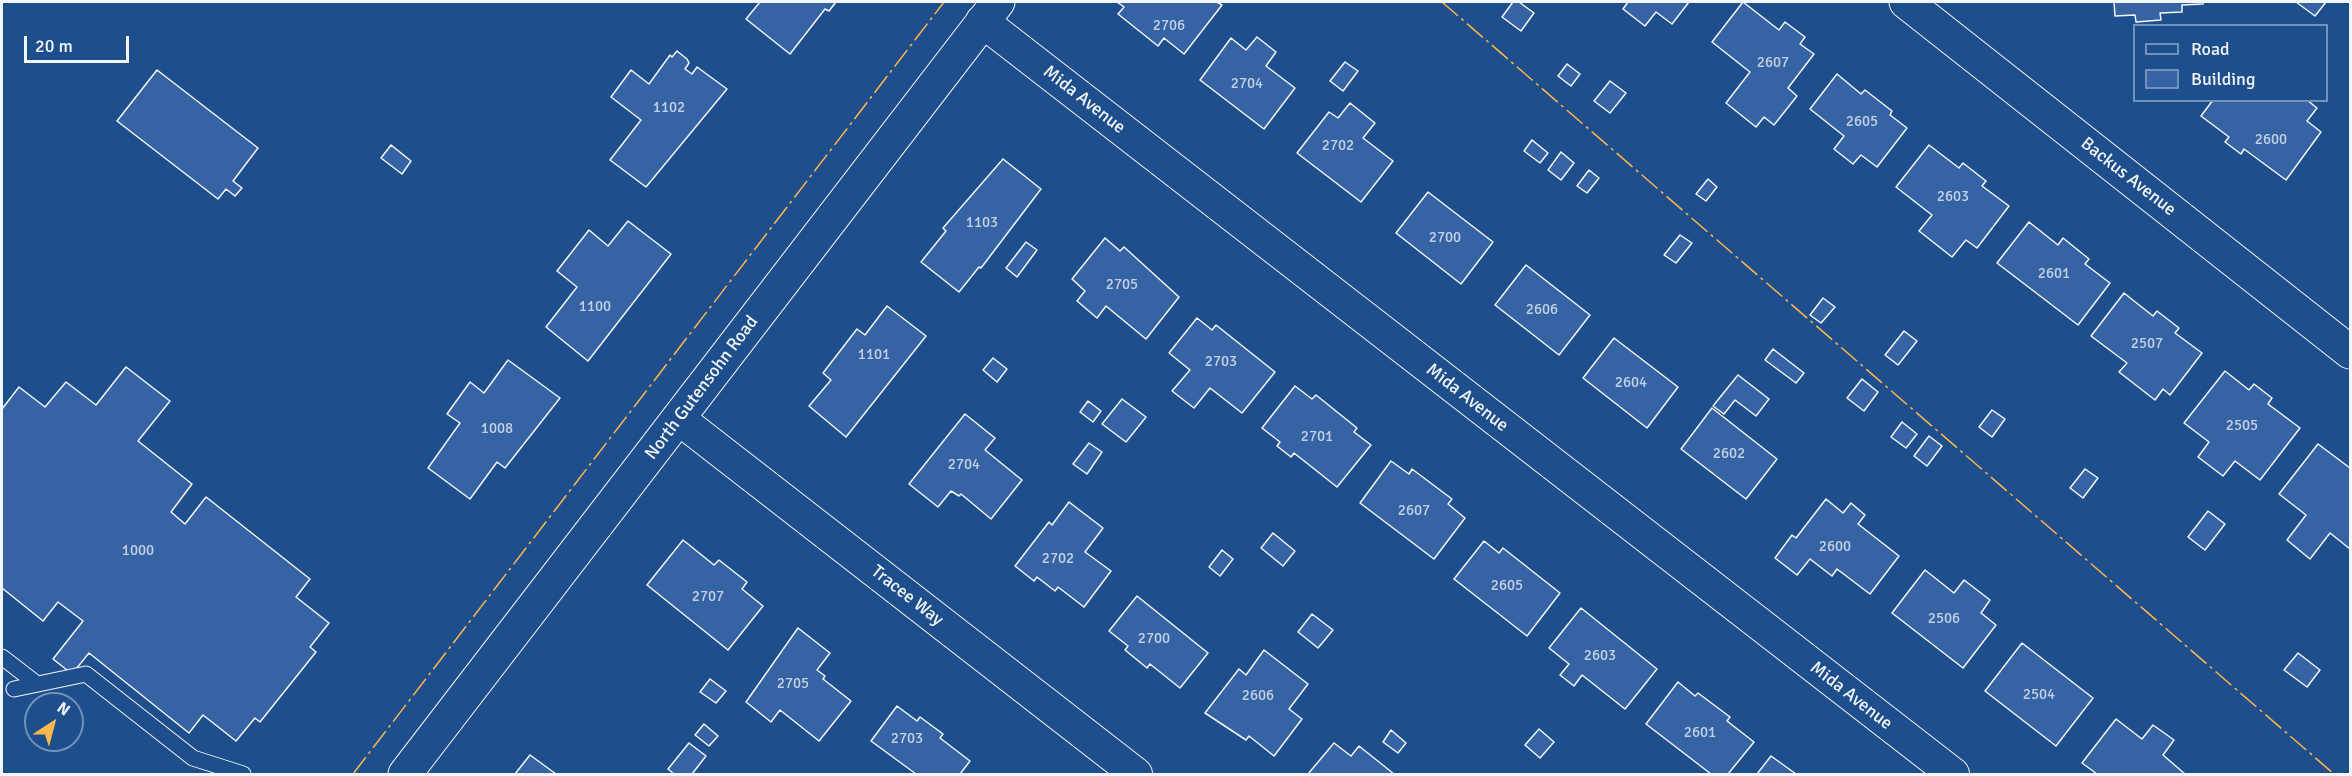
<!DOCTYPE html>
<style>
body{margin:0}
#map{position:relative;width:2352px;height:776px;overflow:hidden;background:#1f4e8c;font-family:Signika,sans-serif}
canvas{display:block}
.frame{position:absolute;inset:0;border:3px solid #f2f6ff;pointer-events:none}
.legend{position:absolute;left:2133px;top:24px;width:195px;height:78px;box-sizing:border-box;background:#1f4e8c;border:2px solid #7391ba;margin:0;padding:8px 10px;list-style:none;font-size:18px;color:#f2f6ff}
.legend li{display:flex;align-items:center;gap:12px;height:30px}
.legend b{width:30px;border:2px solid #7391ba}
.north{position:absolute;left:24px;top:692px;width:60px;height:60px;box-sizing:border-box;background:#1f4e8c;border:2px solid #7391ba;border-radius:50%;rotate:36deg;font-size:16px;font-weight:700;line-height:24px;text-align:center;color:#f2f6ff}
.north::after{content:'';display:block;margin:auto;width:21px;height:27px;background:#ffb74d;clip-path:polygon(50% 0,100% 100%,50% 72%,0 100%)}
.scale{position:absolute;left:24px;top:36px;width:105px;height:27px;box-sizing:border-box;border:3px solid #f2f6ff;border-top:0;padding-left:8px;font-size:18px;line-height:21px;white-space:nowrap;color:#f2f6ff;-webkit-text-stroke:4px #1f4e8c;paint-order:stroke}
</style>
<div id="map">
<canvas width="2352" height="776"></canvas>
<div class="frame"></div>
<ul class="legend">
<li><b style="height:8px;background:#1f4e8c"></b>Road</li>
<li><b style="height:16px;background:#3563a3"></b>Building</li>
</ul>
<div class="north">N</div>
<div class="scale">20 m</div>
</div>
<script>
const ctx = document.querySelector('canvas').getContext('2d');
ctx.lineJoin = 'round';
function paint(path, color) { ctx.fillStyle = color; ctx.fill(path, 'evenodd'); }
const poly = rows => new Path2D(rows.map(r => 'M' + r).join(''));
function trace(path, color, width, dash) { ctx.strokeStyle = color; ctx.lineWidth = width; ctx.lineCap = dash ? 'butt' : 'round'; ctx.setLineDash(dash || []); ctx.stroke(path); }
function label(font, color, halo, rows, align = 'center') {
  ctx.font = font + ' Signika,sans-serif'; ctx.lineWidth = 4.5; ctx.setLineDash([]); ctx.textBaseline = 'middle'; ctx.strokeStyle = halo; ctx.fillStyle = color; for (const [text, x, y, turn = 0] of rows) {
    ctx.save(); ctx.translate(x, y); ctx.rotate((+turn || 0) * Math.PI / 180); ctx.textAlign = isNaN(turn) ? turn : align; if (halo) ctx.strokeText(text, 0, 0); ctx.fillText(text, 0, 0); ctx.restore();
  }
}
const building = poly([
 [760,2,836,2,829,11,825,9,790,54,746,19,760,2],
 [1117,2,1217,2,1222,5,1184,54,1164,38,1158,46,1118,14,1124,7,1117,2],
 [1513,2,1519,2,1534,13,1521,31,1502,17,1513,2],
 [1628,2,1689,2,1672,24,1656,12,1645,26,1623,9,1628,2],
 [1743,2,1779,30,1785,22,1805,37,1800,44,1814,54,1788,88,1797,96,1774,125,1764,117,1756,127,1726,103,1750,72,1712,42,1743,2],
 [2114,2,2203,2,2203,4,2182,5,2182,12,2160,13,2161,20,2136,22,2135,15,2115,16,2114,2],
 [2296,2,2326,2,2315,16,2296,2],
 [1257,37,1276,52,1266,66,1295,88,1264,129,1200,80,1231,38,1246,50,1257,37],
 [677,51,687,59,689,63,685,69,692,74,697,67,727,89,646,187,610,160,641,120,611,97,631,70,649,84,670,55,672,57,677,51],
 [1345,62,1358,71,1343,91,1330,81,1345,62],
 [1567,64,1580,74,1571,86,1558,76,1567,64],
 [157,70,258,148,233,181,242,188,235,196,226,189,218,199,117,121,157,70],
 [1837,74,1861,94,1865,90,1892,111,1890,115,1907,128,1877,167,1861,155,1853,164,1834,149,1844,136,1810,109,1837,74],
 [1610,81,1626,93,1610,113,1594,101,1610,81],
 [2213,100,2307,100,2317,108,2307,121,2321,132,2286,180,2244,149,2241,154,2225,142,2229,137,2201,116,2213,100],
 [1350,103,1375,123,1363,138,1393,161,1361,202,1297,153,1329,112,1338,118,1350,103],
 [1532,140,1548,153,1540,163,1524,151,1532,140],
 [391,145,411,161,402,174,381,158,391,145],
 [1929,145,1959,168,1963,163,1986,181,1982,186,2009,206,1977,248,1966,240,1952,257,1919,231,1932,215,1896,187,1929,145],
 [1561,152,1574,163,1561,180,1548,170,1561,152],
 [1003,159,1041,189,981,268,979,267,959,292,921,262,946,231,943,228,1003,159],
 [1589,170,1599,178,1587,193,1577,186,1589,170],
 [1708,179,1717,187,1706,201,1696,194,1708,179],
 [1428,192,1493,242,1461,284,1396,233,1428,192],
 [628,221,671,254,588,361,546,327,577,287,557,271,589,230,608,246,628,221],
 [2029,222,2058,245,2063,238,2089,259,2085,264,2110,283,2078,325,1997,263,2029,222],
 [1680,235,1692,243,1676,263,1664,255,1680,235],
 [1105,238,1120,251,1124,247,1179,297,1146,339,1106,306,1097,318,1077,301,1085,291,1072,279,1105,238],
 [1026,242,1037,250,1017,277,1006,268,1026,242],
 [1526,265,1590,315,1559,355,1495,305,1526,265],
 [2124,293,2153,316,2157,311,2179,328,2175,333,2202,353,2170,395,2163,389,2155,400,2119,372,2127,363,2091,336,2124,293],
 [1823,298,1835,307,1821,323,1810,315,1823,298],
 [887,306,926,336,846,437,809,406,831,380,823,373,857,329,865,335,887,306],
 [1197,318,1212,330,1216,325,1275,372,1242,413,1210,388,1194,408,1172,391,1190,370,1169,353,1197,318],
 [1904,331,1917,341,1898,365,1885,355,1904,331],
 [1614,338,1678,387,1647,428,1583,378,1614,338],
 [1773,349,1804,373,1796,383,1765,360,1773,349],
 [993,358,1007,369,997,382,983,370,993,358],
 [508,360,560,398,505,468,497,462,470,499,428,468,460,423,447,414,470,382,484,393,508,360],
 [126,367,170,401,138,441,192,484,171,512,185,524,206,497,310,579,296,597,329,623,310,647,316,652,260,722,255,718,236,741,203,715,189,733,89,653,72,674,53,659,83,621,58,602,43,621,2,588,2,409,19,387,45,407,66,382,96,405,126,367],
 [2225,371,2249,390,2254,384,2272,398,2268,404,2300,428,2260,480,2235,461,2223,476,2198,457,2209,442,2184,423,2225,371],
 [1738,375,1769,399,1756,416,1735,400,1724,414,1713,406,1738,375],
 [1862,379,1878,392,1864,411,1847,398,1862,379],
 [1295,386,1312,399,1316,395,1357,428,1354,432,1371,445,1337,487,1294,453,1291,457,1277,446,1280,442,1262,428,1295,386],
 [1122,399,1146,417,1126,442,1102,424,1122,399],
 [1088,401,1101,411,1093,422,1080,412,1088,401],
 [1712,408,1777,459,1746,499,1681,449,1712,408],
 [1992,410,2005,419,1992,437,1979,427,1992,410],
 [965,414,995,438,985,450,1022,480,991,519,961,494,959,496,951,491,938,507,909,484,965,414],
 [1902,422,1917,434,1906,448,1891,437,1902,422],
 [1929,436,1942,446,1927,466,1914,456,1929,436],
 [1089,443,1102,452,1087,474,1073,464,1089,443],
 [2318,444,2350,468,2350,549,2330,533,2310,559,2287,540,2306,515,2279,494,2318,444],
 [1391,461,1409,474,1412,469,1452,499,1448,504,1465,518,1434,559,1360,503,1391,461],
 [2085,469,2098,478,2083,498,2070,488,2085,469],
 [1826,499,1843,513,1851,503,1865,515,1858,524,1899,556,1870,594,1837,569,1832,576,1810,559,1797,575,1775,558,1792,535,1796,538,1826,499],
 [1069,502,1103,528,1085,552,1111,571,1084,607,1058,587,1055,591,1037,577,1034,581,1015,566,1049,522,1052,525,1069,502],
 [2208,511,2225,524,2205,550,2188,537,2208,511],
 [1273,533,1295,551,1283,566,1261,548,1273,533],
 [683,540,714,565,719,560,747,582,742,589,763,606,728,650,647,585,683,540],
 [1484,541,1499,553,1503,548,1560,593,1527,636,1454,579,1484,541],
 [1222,550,1233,559,1220,576,1209,567,1222,550],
 [1925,570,1954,593,1964,580,1990,600,1981,613,1996,625,1963,668,1892,613,1925,570],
 [1137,596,1208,653,1180,688,1150,664,1147,668,1125,650,1128,646,1109,631,1137,596],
 [1581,608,1657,669,1625,709,1582,675,1574,686,1560,675,1569,664,1549,648,1581,608],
 [1312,614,1333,630,1318,648,1298,632,1312,614],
 [798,628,830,653,817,670,825,676,823,679,851,701,819,741,780,710,771,722,746,702,798,628],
 [2022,643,2093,698,2056,746,1985,691,2022,643],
 [1264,650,1308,684,1289,709,1302,719,1274,756,1249,736,1246,740,1205,713,1239,669,1246,675,1264,650],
 [2298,653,2320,670,2307,687,2284,670,2298,653],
 [710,679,726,691,716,703,700,692,710,679],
 [1678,682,1695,696,1698,693,1730,717,1727,721,1754,742,1728,774,1711,774,1646,724,1678,682],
 [897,706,917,721,920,717,943,734,940,738,970,761,960,774,916,774,871,741,897,706],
 [2116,719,2142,739,2153,725,2174,740,2163,755,2185,774,2097,774,2082,763,2116,719],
 [704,724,718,736,709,746,695,735,704,724],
 [1539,729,1554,742,1540,758,1525,745,1539,729],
 [1391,730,1406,743,1398,753,1383,742,1391,730],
 [689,743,706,756,692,774,674,774,668,769,689,743],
 [1334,743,1351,756,1359,746,1394,774,1308,774,1334,743],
 [530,755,556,774,515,774,530,755],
 [1771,756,1796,774,1757,774,1771,756]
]);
paint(building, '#3563a3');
trace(building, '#f2f6ff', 1.5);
const lane = poly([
 [2,657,37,684],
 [14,689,86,674,193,758,243,774]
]);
const street = poly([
 [982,21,1953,774],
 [678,418,1136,774]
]);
const secondary = poly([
 [1906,2,2350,352],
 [405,774,998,2]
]);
trace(lane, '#f2f6ff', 17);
trace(street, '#f2f6ff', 34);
trace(secondary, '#f2f6ff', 35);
trace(lane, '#1f4e8c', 15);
trace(street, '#1f4e8c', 32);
trace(secondary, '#1f4e8c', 33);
trace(poly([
 [1442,2,2334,774],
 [353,774,944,2]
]), '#ffb74d', 1.5, [21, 4.5, 3, 4.5]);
label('15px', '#c3d1e8', null, [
 ["2706",1169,26],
 ["2607",1773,63],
 ["2704",1247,84],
 ["1102",669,108],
 ["2605",1862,122],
 ["2600",2271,140],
 ["2702",1338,146],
 ["2603",1953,197],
 ["1103",982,223],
 ["2700",1445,238],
 ["2601",2054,274],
 ["2705",1122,285],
 ["1100",595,307],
 ["2606",1542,310],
 ["2507",2147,344],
 ["1101",874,355],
 ["2703",1221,362],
 ["2604",1631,383],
 ["2505",2242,426],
 ["1008",497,429],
 ["2701",1317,437],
 ["2602",1729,454],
 ["2704",964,465],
 ["2607",1414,511],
 ["2600",1835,547],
 ["1000",138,551],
 ["2702",1058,559],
 ["2605",1507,586],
 ["2707",708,597],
 ["2506",1944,619],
 ["2700",1154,639],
 ["2603",1600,656],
 ["2705",793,684],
 ["2504",2039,695],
 ["2606",1258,696],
 ["2601",1700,733],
 ["2703",907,739]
]);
label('18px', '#f2f6ff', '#1f4e8c', [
 ["Mida Avenue",1084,100,38],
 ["Backus Avenue",2128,177,38],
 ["North Gutensohn Road",702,388,-53],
 ["Mida Avenue",1467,398,38],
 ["Tracee Way",907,596,38],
 ["Mida Avenue",1851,696,38]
]);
</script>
